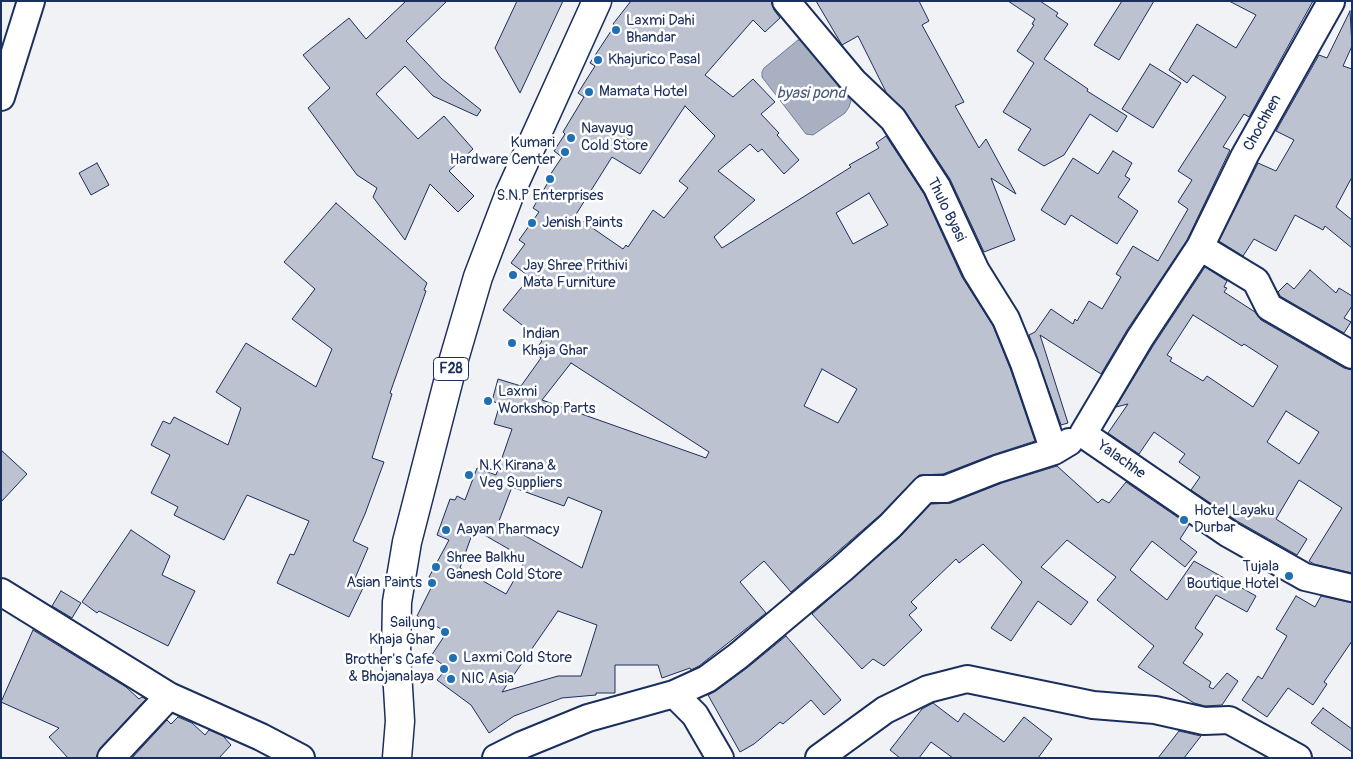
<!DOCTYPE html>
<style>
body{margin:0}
#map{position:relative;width:1353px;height:759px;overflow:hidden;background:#f1f2f5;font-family:Pangolin,sans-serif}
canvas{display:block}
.frame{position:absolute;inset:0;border:2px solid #1b2f5e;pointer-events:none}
</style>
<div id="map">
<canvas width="1353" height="759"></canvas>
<div class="frame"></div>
</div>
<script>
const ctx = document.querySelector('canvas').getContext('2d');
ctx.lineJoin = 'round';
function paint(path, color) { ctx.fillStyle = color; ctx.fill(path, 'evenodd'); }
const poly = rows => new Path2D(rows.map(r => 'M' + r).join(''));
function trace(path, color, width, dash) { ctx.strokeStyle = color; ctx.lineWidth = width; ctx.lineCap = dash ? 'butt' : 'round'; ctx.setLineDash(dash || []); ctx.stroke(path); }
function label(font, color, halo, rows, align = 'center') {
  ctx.font = font + ' Pangolin,sans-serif'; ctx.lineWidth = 5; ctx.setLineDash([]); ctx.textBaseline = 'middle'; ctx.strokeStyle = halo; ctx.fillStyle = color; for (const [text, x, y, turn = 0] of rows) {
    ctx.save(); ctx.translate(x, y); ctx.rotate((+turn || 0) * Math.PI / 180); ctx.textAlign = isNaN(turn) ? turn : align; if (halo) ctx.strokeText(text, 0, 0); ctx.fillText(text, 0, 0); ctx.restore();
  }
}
const water = poly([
 [798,40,803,41,836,81,851,101,849,107,845,113,813,135,806,134,762,77,762,72,764,68,798,40]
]);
paint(water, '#a8b0c2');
trace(water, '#707c9a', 1);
const building = poly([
 [406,1,447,1,406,41,442,79,481,110,477,116,433,96,405,66,376,94,418,139,444,116,473,149,449,171,474,196,458,212,430,184,405,240,373,197,377,188,357,175,308,108,330,88,303,55,349,18,366,39,406,1],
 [517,1,563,1,520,93,495,48,517,1],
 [631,1,771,1,774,10,780,18,765,32,753,20,705,75,733,97,753,79,775,102,761,114,779,133,777,135,799,160,784,174,762,149,758,152,750,144,718,171,755,200,714,237,722,248,851,167,849,165,879,148,876,143,886,136,924,194,962,277,993,326,1010,368,1035,441,992,455,943,474,919,475,880,515,791,592,764,561,740,582,766,613,699,666,691,670,690,668,662,678,658,665,615,665,615,693,596,693,596,695,562,698,514,716,489,733,471,705,437,680,447,668,431,656,447,632,417,616,435,580,429,577,449,540,437,535,450,499,455,500,457,496,465,500,477,468,496,475,512,429,494,424,500,404,492,401,498,379,521,386,541,358,534,352,542,341,503,310,530,277,511,263,525,244,519,240,539,212,533,208,550,179,548,178,562,157,554,151,565,134,563,132,584,97,578,93,595,66,590,63,615,25,613,24,631,1],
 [685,106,715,136,679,181,688,188,664,218,653,210,628,247,626,245,623,249,575,216,612,157,640,174,685,106],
 [869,193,888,225,853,244,836,213,869,193],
 [571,363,709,452,706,458,542,400,571,363],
 [822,369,857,389,838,423,804,406,822,369],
 [512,487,564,506,568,497,602,511,582,568,499,521,512,487],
 [474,529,526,559,506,594,460,568,474,529],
 [558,611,597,625,581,676,558,676,502,692,558,611],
 [816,1,919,1,929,21,922,25,964,102,955,106,979,148,986,139,1016,194,991,178,1015,240,984,252,950,179,905,111,886,92,858,36,842,45,816,1],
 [1008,1,1040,1,1058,13,1056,16,1068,24,1044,59,1088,89,1087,91,1127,116,1117,132,1090,114,1064,155,1044,166,1018,150,1031,129,1003,112,1034,63,1017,51,1034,25,1032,24,1035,19,1008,1],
 [1122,1,1154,1,1119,60,1094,45,1122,1],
 [1229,1,1313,1,1249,117,1244,114,1223,147,1230,150,1187,240,1127,330,1101,374,1040,335,1068,423,1061,425,1029,335,1035,332,1051,309,1073,324,1075,319,1077,321,1089,301,1102,309,1121,277,1116,274,1133,246,1158,261,1188,209,1178,202,1192,180,1178,171,1226,97,1193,75,1187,83,1169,70,1197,24,1236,48,1256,15,1229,1],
 [1350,11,1352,46,1343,66,1352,69,1352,177,1336,207,1352,220,1352,248,1325,226,1323,230,1295,215,1276,251,1254,239,1243,256,1219,241,1258,163,1276,171,1294,140,1276,131,1319,55,1327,58,1350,11],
 [1150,64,1181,83,1153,128,1122,109,1150,64],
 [1113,151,1132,163,1125,176,1130,179,1118,197,1138,211,1117,244,1071,215,1065,225,1041,210,1073,158,1098,174,1113,151],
 [97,163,109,185,91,195,79,173,97,163],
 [336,203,427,283,424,290,426,291,390,393,392,394,372,458,384,462,365,514,353,541,368,548,353,583,363,588,349,617,277,583,290,554,294,555,309,521,247,495,224,540,174,515,178,507,151,493,170,455,151,445,163,421,170,424,174,417,228,445,241,408,216,392,246,343,316,387,332,349,292,319,315,289,284,262,336,203],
 [1205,267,1227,281,1224,287,1227,288,1224,292,1255,312,1261,320,1344,368,1352,370,1352,573,1314,564,1309,561,1342,508,1299,480,1276,519,1307,539,1297,555,1237,521,1191,490,1200,477,1179,462,1185,454,1154,432,1139,454,1108,433,1128,404,1116,407,1153,346,1205,267],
 [1193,315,1242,346,1244,344,1278,366,1253,407,1207,376,1203,381,1170,361,1172,358,1167,355,1193,315],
 [1286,411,1319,432,1299,464,1267,442,1286,411],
 [1310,270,1336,293,1339,288,1352,296,1352,306,1344,318,1351,322,1344,333,1280,296,1278,292,1287,283,1294,289,1310,270],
 [1,450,27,474,1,502,1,450],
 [1057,466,1098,503,1102,499,1109,503,1126,482,1189,525,1180,539,1197,552,1185,567,1152,541,1130,570,1167,600,1194,561,1256,596,1247,612,1216,595,1195,628,1203,634,1183,663,1211,682,1209,687,1213,689,1227,673,1238,681,1222,705,1205,706,1194,703,1138,667,1154,646,1097,600,1116,577,1067,540,1041,567,1088,602,1071,625,1038,601,1011,641,991,628,1022,582,983,544,959,563,956,559,911,602,917,608,909,615,922,630,884,666,873,659,862,669,812,614,900,537,931,504,951,503,1002,483,1057,466],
 [131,530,170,556,162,575,195,591,168,646,99,611,97,613,82,602,131,530],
 [61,591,81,603,72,618,52,606,61,591],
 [1296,596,1315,607,1321,596,1352,603,1352,641,1324,682,1327,684,1313,705,1288,688,1267,717,1242,700,1258,676,1262,679,1287,636,1276,629,1296,596],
 [33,630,126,687,139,699,142,697,146,699,100,748,96,758,68,758,49,737,59,728,1,702,33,630],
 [786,636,841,700,824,715,811,700,783,724,780,722,754,744,740,752,708,695,716,691,747,668,786,636],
 [933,703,958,722,964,713,1004,742,1024,717,1052,739,1038,758,953,758,931,742,919,758,900,758,890,750,922,709,933,703],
 [1323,708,1352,729,1352,752,1311,723,1323,708],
 [178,717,192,723,205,735,209,730,223,736,231,745,219,758,132,758,167,720,171,724,178,717],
 [1179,731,1201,736,1184,758,1158,758,1179,731]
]);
paint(building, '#bcc2d0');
trace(building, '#1b2f5e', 1);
const minor = poly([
 [786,1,854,82,893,119,937,187,976,271,1006,319,1024,363,1054,451],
 [1331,2,1245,155,1200,247,1140,338,1083,434,1229,534,1305,577,1352,588],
 [1,97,31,1],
 [1200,247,1256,281,1269,307,1352,355],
 [1,592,169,696],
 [674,694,707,679,738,656,842,569,890,526,925,489,946,489,997,469,1054,451,1069,442],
 [111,758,169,696,261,737,301,758],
 [496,758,522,745,588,718,674,694,695,715,720,758],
 [819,758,885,710,928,689,967,679,1093,705,1155,710,1204,721,1229,720,1298,758]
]);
const primary = poly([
 [397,758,400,721,396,654,397,602,407,542,454,359,478,277,510,193,597,1]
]);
trace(minor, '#1b2f5e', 30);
trace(primary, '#1b2f5e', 31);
trace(minor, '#fff', 26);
trace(primary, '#fff', 28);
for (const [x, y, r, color] of [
 [616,30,5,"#1f6fb2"],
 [598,60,5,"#1f6fb2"],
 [589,92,5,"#1f6fb2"],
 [571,138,5,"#1f6fb2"],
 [565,152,5,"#1f6fb2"],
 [550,179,5,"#1f6fb2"],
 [532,223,5,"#1f6fb2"],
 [513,275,5,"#1f6fb2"],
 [512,343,5,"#1f6fb2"],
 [488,401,5,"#1f6fb2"],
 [469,475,5,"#1f6fb2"],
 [1184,520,5,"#1f6fb2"],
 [446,530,5,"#1f6fb2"],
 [436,567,5,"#1f6fb2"],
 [1289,576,5,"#1f6fb2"],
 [432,583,5,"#1f6fb2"],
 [445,632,5,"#1f6fb2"],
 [453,658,5,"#1f6fb2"],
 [444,669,5,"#1f6fb2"],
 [451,679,5,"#1f6fb2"]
]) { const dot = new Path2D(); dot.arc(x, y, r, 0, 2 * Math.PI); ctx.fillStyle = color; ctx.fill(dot); trace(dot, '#fff', 2); }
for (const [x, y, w] of [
 [451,369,35]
]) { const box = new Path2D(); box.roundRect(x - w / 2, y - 11.5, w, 23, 4); ctx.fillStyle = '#fff'; ctx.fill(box); trace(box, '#1b2f5e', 1); }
label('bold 14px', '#1b2f5e', null, [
 ["F28",451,369]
]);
label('15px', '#1b2f5e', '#fff', [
 ["Laxmi Dahi",626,21],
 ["Bhandar",626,38],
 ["Khajurico Pasal",608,60],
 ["Mamata Hotel",599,92],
 ["Navayug",581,129],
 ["Cold Store",581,146],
 ["Kumari",555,143,"right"],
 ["Hardware Center",555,160,"right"],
 ["S.N.P Enterprises",550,196,"center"],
 ["Jenish Paints",542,223],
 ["Jay Shree Prithivi",523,266],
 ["Mata Furniture",523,283],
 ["Indian",522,334],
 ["Khaja Ghar",522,351],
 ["Laxmi",498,392],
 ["Workshop Parts",498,409],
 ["N.K Kirana &",479,466],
 ["Veg Suppliers",479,483],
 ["Hotel Layaku",1194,511],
 ["Durbar",1194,528],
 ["Aayan Pharmacy",456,530],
 ["Shree Balkhu",446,558],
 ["Ganesh Cold Store",446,575],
 ["Tujala",1279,567,"right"],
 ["Boutique Hotel",1279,584,"right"],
 ["Asian Paints",422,583,"right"],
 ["Sailung",435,623,"right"],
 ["Khaja Ghar",435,640,"right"],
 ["Laxmi Cold Store",463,658],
 ["Brother's Cafe",434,660,"right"],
 ["& Bhojanalaya",434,677,"right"],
 ["NIC Asia",461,679]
], 'left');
label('15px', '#1b2f5e', '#fff', [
 ["Chochhen",1263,123,-61],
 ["Thulo Byasi",946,210,64],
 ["Yalachhe",1121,460,35]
]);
label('italic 16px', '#4c5c81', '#fff', [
 ["byasi pond",811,94]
]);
</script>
